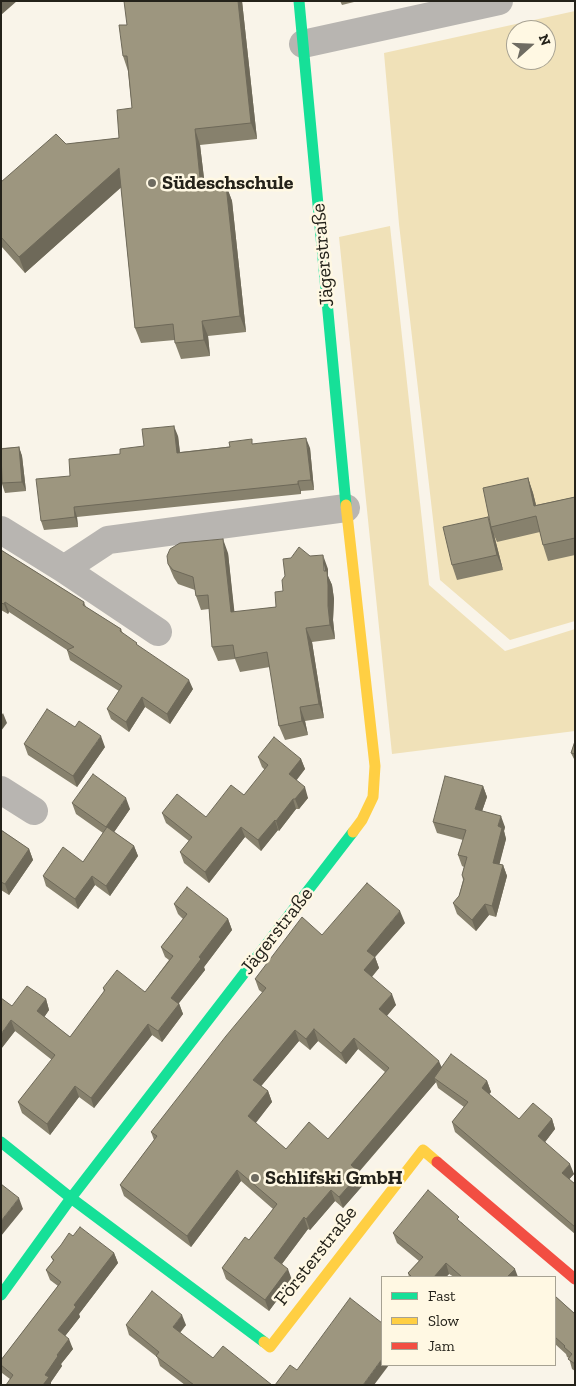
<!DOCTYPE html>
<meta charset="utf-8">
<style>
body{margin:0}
#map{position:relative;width:576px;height:1386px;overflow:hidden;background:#f9f4e9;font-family:"Zilla Slab",serif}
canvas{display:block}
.frame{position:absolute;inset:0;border:2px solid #24221a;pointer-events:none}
.legend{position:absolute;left:381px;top:1276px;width:175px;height:90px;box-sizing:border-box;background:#fff8e3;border:1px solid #a7a293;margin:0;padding:6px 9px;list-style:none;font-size:15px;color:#24221a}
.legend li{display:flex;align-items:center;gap:10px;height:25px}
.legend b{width:25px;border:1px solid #a7a293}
.north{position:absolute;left:506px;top:20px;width:50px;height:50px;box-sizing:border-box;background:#fff8e3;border:1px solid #a7a293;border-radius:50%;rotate:70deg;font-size:14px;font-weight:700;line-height:20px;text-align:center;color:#24221a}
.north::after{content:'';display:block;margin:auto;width:18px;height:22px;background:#6f6c62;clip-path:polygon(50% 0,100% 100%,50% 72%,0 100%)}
</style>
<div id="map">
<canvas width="576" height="1386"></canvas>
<div class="frame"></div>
<ul class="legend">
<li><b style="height:6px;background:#16e098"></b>Fast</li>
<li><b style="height:6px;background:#ffcf43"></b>Slow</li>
<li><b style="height:6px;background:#f24e42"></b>Jam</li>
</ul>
<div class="north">N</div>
</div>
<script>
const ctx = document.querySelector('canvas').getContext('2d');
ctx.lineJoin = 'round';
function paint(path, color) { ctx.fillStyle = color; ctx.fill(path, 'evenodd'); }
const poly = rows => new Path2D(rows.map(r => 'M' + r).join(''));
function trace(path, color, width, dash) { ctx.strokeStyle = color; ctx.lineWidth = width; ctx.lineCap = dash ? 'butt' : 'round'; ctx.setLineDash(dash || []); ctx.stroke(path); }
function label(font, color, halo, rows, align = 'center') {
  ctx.font = font + ' "Zilla Slab",serif'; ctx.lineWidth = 5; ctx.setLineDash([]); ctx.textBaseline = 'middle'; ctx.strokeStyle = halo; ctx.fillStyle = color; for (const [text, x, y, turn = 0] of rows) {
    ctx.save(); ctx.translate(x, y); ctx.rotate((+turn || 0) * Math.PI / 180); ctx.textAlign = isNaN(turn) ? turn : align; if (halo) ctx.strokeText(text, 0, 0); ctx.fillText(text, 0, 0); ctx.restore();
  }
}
paint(poly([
 [575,11,575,621,510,640,440,580,399,224,384,53],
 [516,30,546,30,546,60,516,60],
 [390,226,429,585,505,651,575,629,575,731,392,754,339,237]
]), '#f0e1b8');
trace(poly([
 [303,44,499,1],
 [1,530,64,569,108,540,346,508],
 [64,569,158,632],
 [1,790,34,811]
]), '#b8b5b1', 28);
trace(poly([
 [299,1,346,505],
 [1,1142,71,1198,264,1342],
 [1,1295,71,1198,353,832]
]), '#16e098', 11);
trace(poly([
 [346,505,375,766,373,797,362,820,353,832],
 [264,1342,270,1347,423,1150,437,1162]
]), '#ffcf43', 11);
trace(poly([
 [437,1162,575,1279]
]), '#f24e42', 11);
paint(poly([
 [242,1,257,139,200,145,205,187,226,185,232,201,246,332,208,336,210,356,181,359,175,343,175,340,141,343,135,328,121,187,25,273,1,246,1,182,66,144,119,138,132,108,128,71,123,56,127,25],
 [340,1,358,1,342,5],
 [178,436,180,452,253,444,310,448,314,490,301,491,301,494,77,517,78,527,44,530,41,521,70,476,144,446],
 [1,439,2,448,19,447,22,456,26,491,5,493,1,481],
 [528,478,533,493,536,505,575,497,575,555,548,561,543,545,540,532,497,542,494,535,503,570,457,580,452,565,491,524],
 [1,550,84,602,86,607,121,629,123,634,193,689,170,724,145,707,129,732,111,719,107,709,119,691,70,660,67,650,9,612,8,614,1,610],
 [228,553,234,612,276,607,283,591,328,569,328,576,332,585,334,599,333,620,335,639,312,642,324,718,305,721,308,735,285,740,279,726,270,667,240,672,235,659,218,661,212,647,209,609,201,610,196,596,195,590,178,584,174,578,168,564],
 [575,741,575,759,574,759,571,753],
 [24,744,105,747,77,787,28,755],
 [258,757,301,759,305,769,296,780,308,798,299,809,296,809,279,831,278,830,261,851,245,837,209,883,184,863,180,852,189,841,166,823,162,813,206,817,244,795,265,770,262,767],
 [483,786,487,797,482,811,505,827,504,831,506,839,499,864,503,865,507,876,496,917,489,915,476,931,457,914,453,903,459,896,463,880,462,875,464,867,462,866,458,855,463,840,437,833,433,822],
 [72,803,130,809,114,832,134,846,138,856,110,896,95,885,78,909,46,886,43,876,83,862,103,833,76,814],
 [1,830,29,849,33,860,9,895,1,890],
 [174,904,228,919,232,930,204,967,205,970,179,1003,183,1014,162,1042,152,1035,94,1108,79,1097,50,1135,22,1113,18,1102,52,1060,15,1031,1,1049,12,1006,46,999,49,1010,44,1017,70,1037,104,992,103,988,145,992,169,960,165,957,161,947,183,919,178,914],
 [405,923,375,957,379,968,372,977,396,1005,387,1016,442,1067,487,1081,491,1092,489,1094,519,1119,552,1119,555,1129,545,1142,574,1174,569,1179,575,1184,575,1234,455,1132,452,1122,464,1107,438,1088,436,1082,359,1172,364,1184,343,1208,335,1201,310,1230,308,1229,282,1264,292,1280,269,1311,226,1279,222,1268,249,1240,273,1209,241,1181,191,1247,124,1196,120,1185,154,1140,151,1132,263,993,259,990,255,979,322,935],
 [299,1041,310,1050,318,1041,346,1064,358,1049,385,1072,328,1139,286,1149,255,1123,272,1102,268,1091,261,1086],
 [461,1222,518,1277,454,1277,449,1274,446,1277,409,1277,408,1273,419,1261,397,1243,393,1233],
 [114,1253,118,1263,79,1314,80,1317,65,1336,73,1349,61,1364,62,1366,51,1382,10,1379,2,1373,1,1371,1,1360,58,1286,50,1280,46,1270,53,1261,51,1257],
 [555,1296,575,1314,575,1371,572,1369,569,1358,567,1357,566,1354,555,1344],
 [126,1325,186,1325,180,1333,213,1358,272,1385,185,1385,160,1366,157,1357,129,1335]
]), '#87816d');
paint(poly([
 [1,1,17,1,1,15],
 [238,1,242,1,257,139,251,123],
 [195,129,200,145,207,203,201,188],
 [119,168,125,184,25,273,19,257],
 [226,185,232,201,246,332,240,316],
 [202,321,208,336,210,356,204,340],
 [174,426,178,436,181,463,177,453],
 [306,438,310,448,314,490,311,480],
 [19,447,22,456,26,491,22,482],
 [528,478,533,493,540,521,534,506],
 [298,481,301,491,301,494,298,484],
 [74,507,77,517,78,527,75,517],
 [488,517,494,535,503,570,497,555],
 [223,539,228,553,236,626,231,612],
 [323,555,328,569,328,576,332,585,334,599,333,620,335,639,330,625],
 [5,602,9,612,8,614,4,604],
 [306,628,312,642,324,718,319,704],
 [189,680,193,689,170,724,167,714],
 [142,697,145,707,129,732,126,722],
 [300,707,305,721,308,735,302,721],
 [3,713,7,723,1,731,1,716],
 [101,736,105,747,77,787,73,776],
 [301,759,305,769,293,785,289,774],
 [483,786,487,797,479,820,475,809],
 [305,787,308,798,299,809,295,799],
 [126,798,130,809,110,838,106,827],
 [293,799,296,809,279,831,276,821],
 [501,816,505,827,504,831,506,839,497,874,493,863,498,826],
 [275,820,278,830,261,851,258,840],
 [241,827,245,837,209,883,205,872],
 [134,846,138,856,110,896,106,886],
 [29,849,33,860,9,895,5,884],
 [503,865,507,876,496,917,492,906],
 [92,876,95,885,78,909,75,899],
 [485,904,489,915,476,931,472,920],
 [400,911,405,923,375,957,379,968,368,981,364,970,367,951],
 [228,919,232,930,204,967,205,970,175,1008,171,998,199,957],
 [392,994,396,1005,383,1020,379,1009],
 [46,999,49,1010,41,1022,37,1011],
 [179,1004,183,1014,162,1042,158,1031],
 [11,1020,15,1031,1,1049,1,1034],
 [148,1024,152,1035,94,1108,91,1098],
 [314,1029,318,1041,310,1050,306,1039],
 [295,1030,299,1041,257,1091,253,1080],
 [354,1038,358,1049,346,1064,341,1053],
 [439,1061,444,1073,434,1078,436,1082,355,1176,351,1165],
 [487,1081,491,1092,486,1098,482,1088],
 [75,1086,79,1097,50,1135,47,1124],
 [268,1091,272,1102,252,1128,248,1116],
 [552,1119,555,1129,542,1146,538,1136],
 [570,1164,574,1174,566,1183,562,1173],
 [237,1170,241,1181,191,1247,187,1236],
 [360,1173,364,1184,343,1208,339,1197],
 [331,1190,335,1201,310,1230,306,1219],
 [19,1198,23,1209,1,1236,1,1221],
 [304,1217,308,1229,278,1269,274,1258],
 [114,1253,118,1263,79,1314,80,1317,62,1340,58,1330,74,1305],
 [446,1263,449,1274,446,1277,434,1277],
 [288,1269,292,1280,269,1311,265,1300],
 [515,1269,518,1277,507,1277],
 [182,1315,186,1325,176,1337,173,1327],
 [69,1339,73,1349,61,1364,62,1366,51,1382,51,1385,43,1385,45,1375,57,1355],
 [382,1359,382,1365,389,1365,374,1385,363,1385]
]), '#6e6959');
const building = poly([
 [124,1,238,1,251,123,195,129,201,188,226,185,240,316,202,321,204,340,175,343,173,324,135,328,119,168,19,257,1,237,1,182,56,134,66,144,119,138,117,110,132,108,127,56,123,56,119,25,127,25,124,1],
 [174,426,177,453,230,447,229,442,252,439,252,444,306,438,311,480,298,481,298,484,74,507,75,517,41,521,36,479,70,476,69,459,120,454,120,449,144,446,142,429,174,426],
 [19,447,22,482,2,483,1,449,19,447],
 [528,478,534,506,575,497,575,538,543,545,536,516,491,527,483,488,528,478],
 [488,517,497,555,452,565,443,527,488,517],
 [223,539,231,612,276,607,275,592,283,591,282,580,285,576,283,559,291,558,299,547,310,556,323,555,324,571,327,571,328,585,328,606,330,625,306,628,319,704,300,707,302,721,279,726,267,652,235,658,233,645,212,647,208,595,196,596,193,577,173,570,168,564,167,556,170,549,180,543,223,539],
 [1,550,84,602,83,605,121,629,120,631,137,643,136,644,189,680,167,714,142,697,126,722,107,709,122,686,67,650,74,647,5,602,4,604,1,603,1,550],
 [47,709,75,727,79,721,101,736,73,776,24,744,47,709],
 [274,737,301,759,289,774,305,787,295,799,293,799,276,821,275,820,258,840,241,827,205,872,180,852,192,837,162,813,177,794,206,817,231,785,244,795,268,765,258,757,274,737],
 [575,741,575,754,571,753,575,741],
 [93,774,126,798,106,827,72,803,93,774],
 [445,776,483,786,475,809,501,816,498,826,502,828,493,863,503,865,492,906,485,904,472,920,453,903,459,896,464,879,462,875,467,857,458,855,466,830,433,822,445,776],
 [107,827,134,846,106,886,92,876,75,899,43,876,63,847,83,862,107,827],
 [1,830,29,849,5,884,1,882,1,830],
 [367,883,400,911,367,951,375,957,364,970,392,994,379,1009,439,1061,351,1165,360,1173,339,1197,331,1190,306,1219,304,1217,274,1258,288,1269,265,1300,222,1268,245,1237,249,1240,277,1204,237,1170,187,1236,120,1185,157,1136,151,1132,226,1036,266,988,255,979,302,917,322,935,367,883],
 [314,1029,341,1053,354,1038,389,1068,328,1139,309,1122,286,1149,248,1116,268,1091,253,1080,295,1030,306,1039,314,1029],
 [187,887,228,919,199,957,201,959,171,998,179,1004,158,1031,148,1024,91,1098,75,1086,47,1124,18,1102,55,1055,11,1020,1,1034,1,998,12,1006,27,986,46,999,37,1011,70,1037,105,990,103,988,117,970,145,992,173,956,161,947,187,914,174,904,187,887],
 [451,1054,487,1081,482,1088,519,1119,533,1103,552,1119,538,1136,570,1164,562,1173,575,1184,575,1227,452,1122,468,1102,434,1078,451,1054],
 [1,1184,19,1198,1,1221,1,1184],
 [428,1190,459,1217,457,1219,515,1269,507,1277,462,1277,446,1263,434,1277,412,1277,408,1273,423,1257,393,1233,428,1190],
 [80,1227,114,1253,74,1305,76,1307,58,1330,69,1339,57,1355,58,1356,45,1375,49,1377,43,1385,6,1385,13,1375,1,1365,1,1360,61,1282,46,1270,54,1260,51,1257,61,1245,69,1233,73,1236,80,1227],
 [152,1291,182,1315,173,1327,213,1358,223,1346,272,1385,194,1385,156,1356,159,1352,126,1325,152,1291],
 [555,1296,575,1314,575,1364,568,1359,572,1354,564,1347,565,1346,555,1337,555,1296],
 [350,1298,382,1323,382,1359,363,1385,275,1385,290,1365,297,1370,350,1298]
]);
paint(building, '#9d967f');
trace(building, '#6e6959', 1);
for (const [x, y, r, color] of [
 [152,183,5,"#6f6c62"],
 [255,1178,5,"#6f6c62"]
]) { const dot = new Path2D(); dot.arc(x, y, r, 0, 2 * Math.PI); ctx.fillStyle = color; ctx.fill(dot); trace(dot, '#fff8e3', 2); }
label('bold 20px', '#24221a', '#fff8e3', [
 ["Südeschschule",162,183],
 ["Schlifski GmbH",265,1178]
], 'left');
label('20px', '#24221a', '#fff8e3', [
 ["Jägerstraße",323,255,-95],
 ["Jägerstraße",277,931,-52],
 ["Försterstraße",316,1256,-52]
]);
</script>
